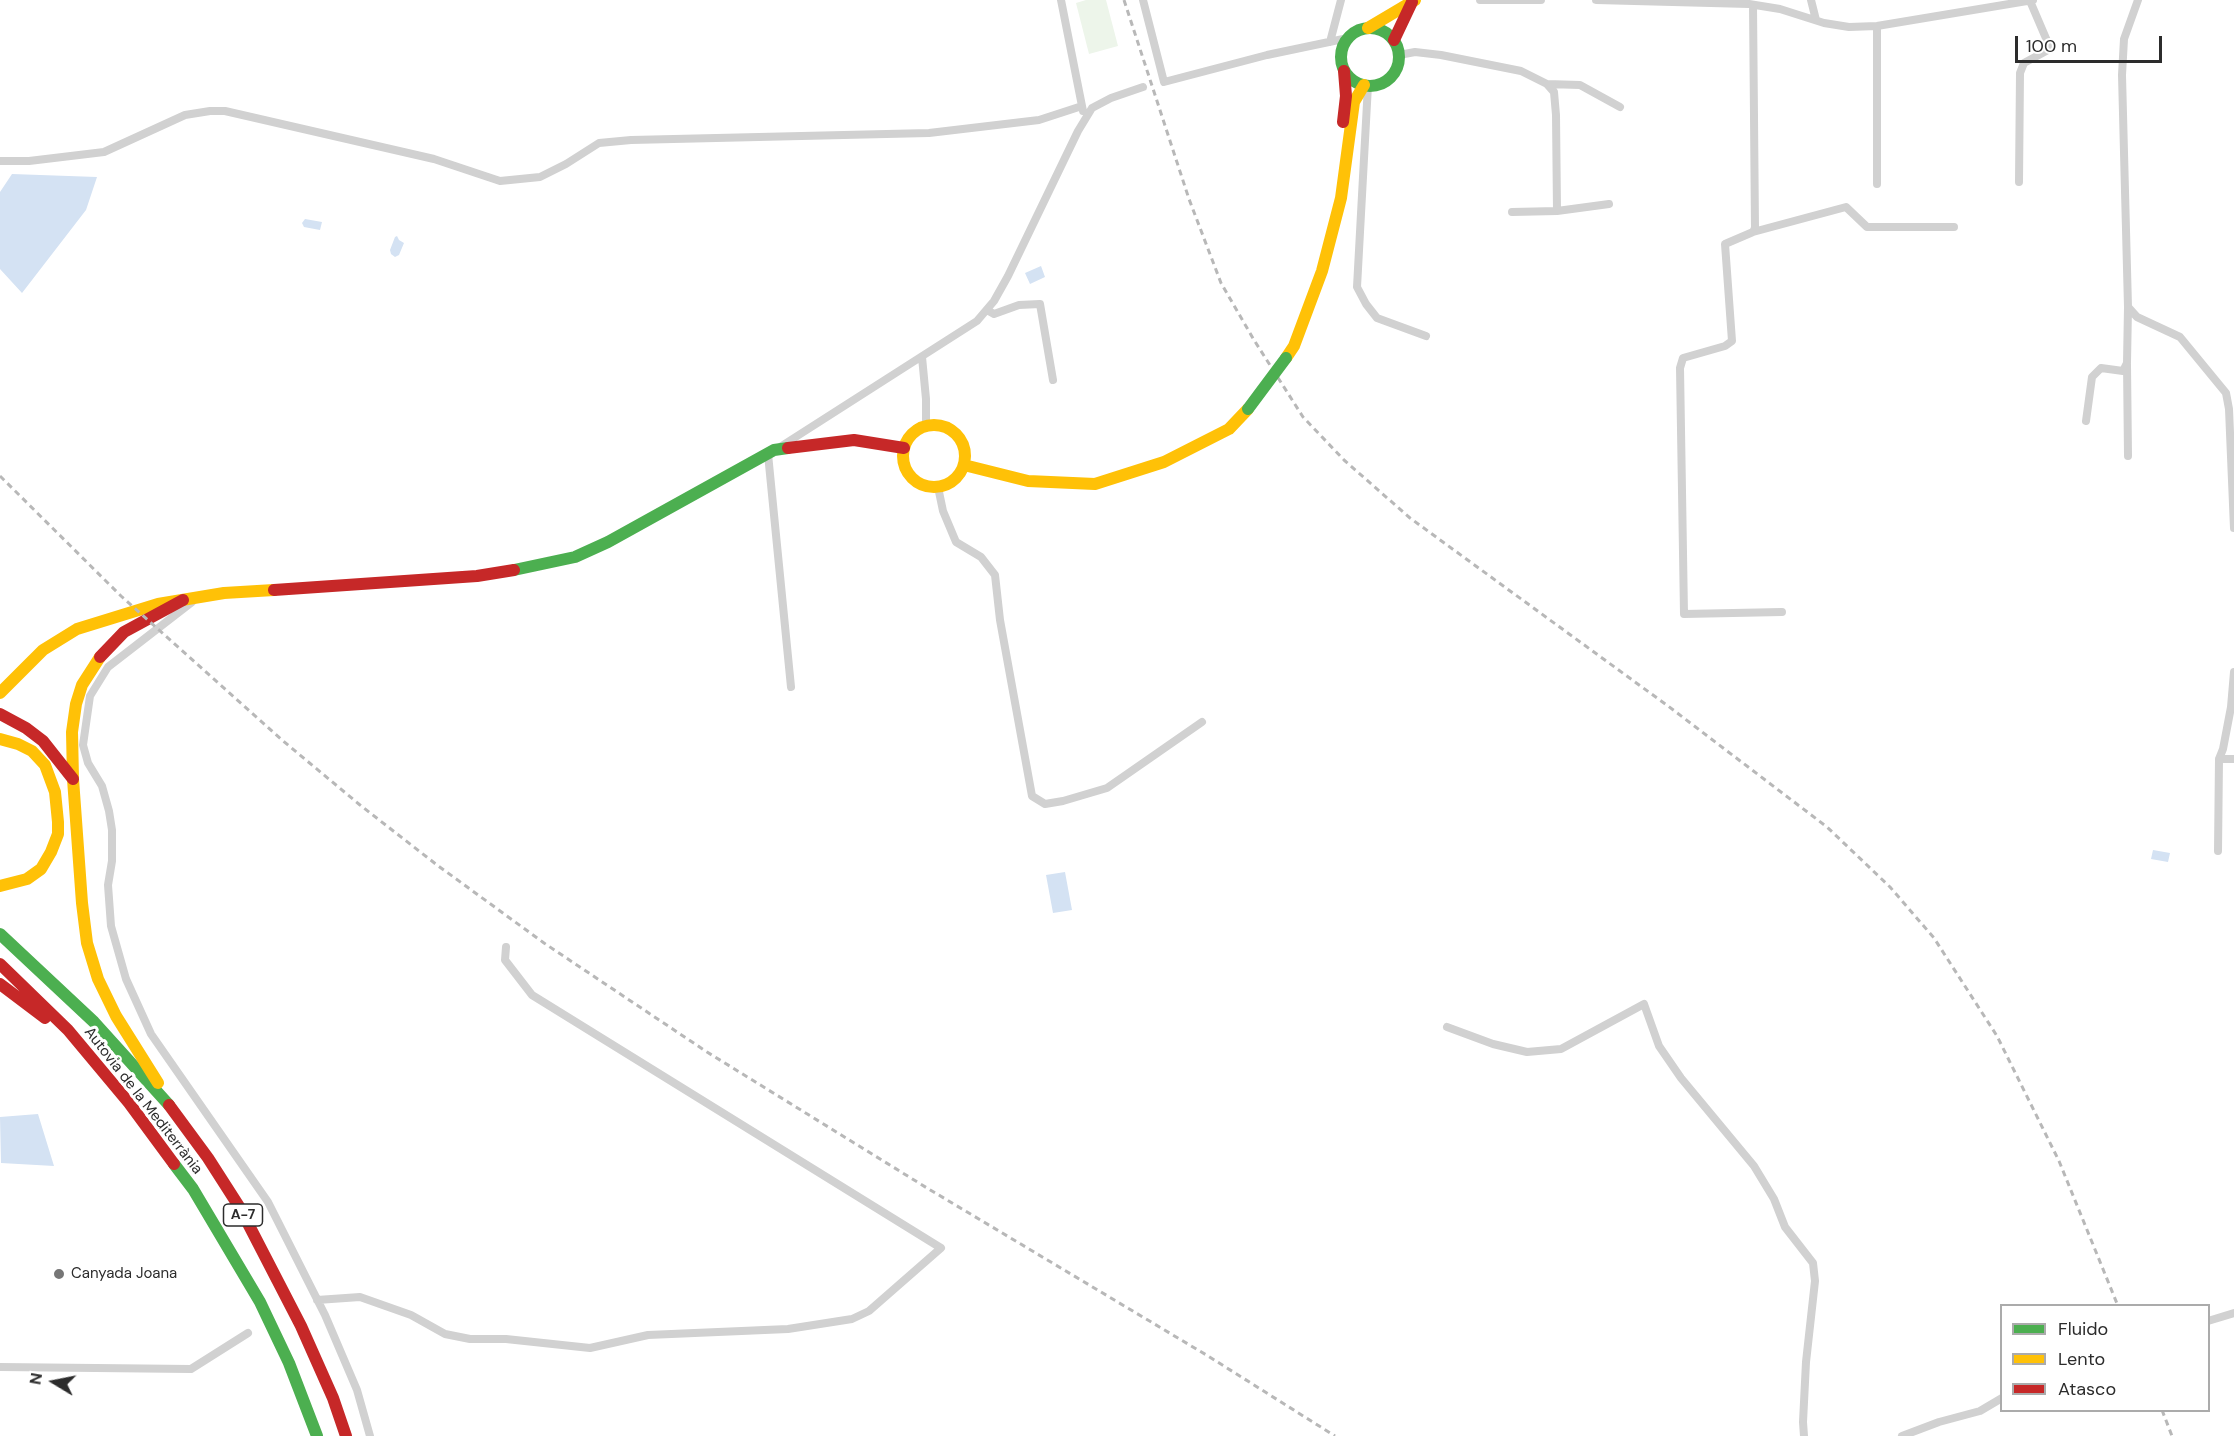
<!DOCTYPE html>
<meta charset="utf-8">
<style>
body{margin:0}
#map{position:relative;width:2234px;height:1436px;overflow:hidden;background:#fff;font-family:"DM Sans",sans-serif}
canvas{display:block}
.legend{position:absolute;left:2000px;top:1304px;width:210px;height:108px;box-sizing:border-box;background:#fff;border:2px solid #ababab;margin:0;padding:8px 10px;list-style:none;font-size:18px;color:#2c2c2c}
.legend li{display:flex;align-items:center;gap:12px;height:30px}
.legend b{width:30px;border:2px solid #ababab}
.north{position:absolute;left:24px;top:1352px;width:60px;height:60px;-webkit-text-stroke:4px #fff;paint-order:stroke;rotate:280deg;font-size:16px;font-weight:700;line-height:24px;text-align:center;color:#2c2c2c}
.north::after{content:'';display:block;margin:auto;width:21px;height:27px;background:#2c2c2c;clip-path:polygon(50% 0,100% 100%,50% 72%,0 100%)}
.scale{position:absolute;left:2015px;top:36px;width:147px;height:27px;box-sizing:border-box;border:3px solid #2c2c2c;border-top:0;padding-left:8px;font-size:18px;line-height:21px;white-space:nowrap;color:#2c2c2c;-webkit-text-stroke:4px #fff;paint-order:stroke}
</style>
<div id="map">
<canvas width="2234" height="1436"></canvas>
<ul class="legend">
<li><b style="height:8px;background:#4caf50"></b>Fluido</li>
<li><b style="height:8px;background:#ffc107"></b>Lento</li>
<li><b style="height:8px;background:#c62828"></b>Atasco</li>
</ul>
<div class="north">N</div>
<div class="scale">100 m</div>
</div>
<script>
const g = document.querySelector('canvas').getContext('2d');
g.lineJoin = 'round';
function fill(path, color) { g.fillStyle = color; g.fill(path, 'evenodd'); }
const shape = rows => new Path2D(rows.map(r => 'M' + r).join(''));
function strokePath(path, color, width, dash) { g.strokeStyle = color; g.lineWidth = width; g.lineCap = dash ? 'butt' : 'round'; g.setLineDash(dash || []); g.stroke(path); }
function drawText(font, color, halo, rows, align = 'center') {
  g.font = font + ' "DM Sans",sans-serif'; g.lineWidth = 6; g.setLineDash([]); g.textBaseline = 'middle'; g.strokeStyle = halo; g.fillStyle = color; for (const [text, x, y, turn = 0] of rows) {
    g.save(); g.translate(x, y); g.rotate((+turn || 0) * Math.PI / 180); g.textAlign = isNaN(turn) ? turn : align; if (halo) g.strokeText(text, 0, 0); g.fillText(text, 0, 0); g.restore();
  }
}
const green = shape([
 [1086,0,1106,0,1118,46,1089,54,1076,3]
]);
const water = shape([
 [12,174,97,177,86,210,22,293,0,269,0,192],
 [305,219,322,222,320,230,304,227,302,223],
 [397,236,399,240,404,243,399,255,395,257,391,254,390,250,395,237],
 [1041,266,1045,277,1030,284,1025,273],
 [2153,850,2170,853,2168,862,2151,859],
 [1065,872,1072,910,1053,913,1046,875],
 [38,1114,54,1166,1,1163,0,1117]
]);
const street = shape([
 [1061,0,1083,111],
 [1143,0,1164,82,1267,55,1348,38],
 [1480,0,1541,0],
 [1596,0,1749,4,1780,9,1824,23,1849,27,1877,26,2033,0],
 [1811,0,1816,20],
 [2138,0,2124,39,2122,75,2128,307,2137,317,2180,337,2226,393,2229,409,2234,528],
 [1753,5,1755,228,1753,232,1725,244,1732,341,1725,346,1683,358,1680,368,1684,614,1782,612],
 [1330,42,1341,0],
 [1399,55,1415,52,1441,55,1521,71,1547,84,1554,92,1556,115,1557,211,1609,204],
 [1547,84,1580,85,1620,107],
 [1368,85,1357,287,1366,304,1377,318,1426,336],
 [0,161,29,161,104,152,185,115,210,111,225,111,434,159,500,181,540,177,566,164,599,143,631,140,929,133,1039,120,1082,106],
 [2019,182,2020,73,2024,63,2048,50,2048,43,2030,1],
 [1877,184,1877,26],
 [1512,212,1557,211],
 [1753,232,1846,207,1867,227,1954,227],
 [987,310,994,314,1019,305,1040,304,1053,380],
 [922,357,926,399,926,426],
 [2127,364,2128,456],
 [2086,421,2092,377,2101,368,2123,371,2127,363,2128,307],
 [780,447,977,321,994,301,1008,276,1078,131,1092,108,1111,98,1143,87],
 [768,454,791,687],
 [938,487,943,511,956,542,981,557,995,575,1000,620,1032,796,1045,804,1063,801,1107,788,1202,722],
 [192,602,108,667,90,696,83,745,88,763,102,786,109,811,112,830,112,861,108,885,111,926,126,979,151,1034,268,1202,325,1315,357,1390,370,1436],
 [2219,759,2234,759],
 [2218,851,2219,759,2223,749,2231,707,2234,672],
 [1447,1027,1493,1044,1527,1052,1561,1049,1644,1004,1659,1046,1681,1078,1754,1166,1774,1199,1785,1227,1813,1263,1815,1281,1806,1362,1803,1422,1804,1436],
 [317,1300,360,1297,411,1315,445,1334,470,1339,506,1339,590,1348,648,1335,788,1329,852,1319,869,1311,941,1248,532,995,505,960,506,947],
 [2208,1321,2234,1313],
 [0,1367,191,1369,248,1333],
 [1902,1436,1939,1422,1980,1411,2002,1398]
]);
const fast = shape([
 '1341 57a29 29 0 1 1 58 0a29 29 0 1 1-58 0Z',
 [514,570,575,557,608,542,774,450,788,448],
 [0,934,94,1022,169,1105],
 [174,1164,193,1189,260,1302,289,1363,317,1436]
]);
const slow = shape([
 [1368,28,1415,0],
 [1286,358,1294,346,1322,271,1341,198,1354,102,1364,85],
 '903 456a31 31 0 1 1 62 0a31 31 0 1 1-62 0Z',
 [964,465,1028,481,1095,484,1164,462,1229,429,1248,409],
 [100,657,82,685,76,704,72,732,73,779,82,903,87,943,98,979,116,1016,158,1083],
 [0,693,43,650,77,629,158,604,224,593,274,590],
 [0,739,18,744,32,751,45,765,55,792,58,822,58,834,51,852,41,869,27,879,0,886]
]);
const jam = shape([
 [1394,40,1412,2],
 [1343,122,1346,96,1344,71],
 [788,448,854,440,904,448],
 [274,590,477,576,514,570],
 [100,657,124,632,183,600],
 [0,714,26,728,43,741,73,779],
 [0,964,68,1030,129,1103,174,1164],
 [0,984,45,1018],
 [169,1105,208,1158,240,1208,301,1326,333,1398,346,1436]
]);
const rail = shape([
 [1124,0,1189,199,1221,283,1254,340,1303,417,1344,460,1410,518,1668,706,1827,827,1890,887,1934,938,1997,1036,2059,1161,2118,1306],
 [0,476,121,596,282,740,360,805,437,865,544,943,707,1052,927,1188,1208,1356,1335,1436],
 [2162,1410,2172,1436]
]);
const fastBridge = shape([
 [1248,409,1286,358]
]);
const markers = [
 [59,1274,6,"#767676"]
];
const shields = [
 [243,1215,39]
];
const shieldNames = [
 ["A-7",243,1215]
];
const streetNames = [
 ["Autovia de la Mediterrània",143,1101,52]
];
const poiNames = [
 ["Canyada Joana",71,1274]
];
fill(green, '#edf5ea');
fill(water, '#d4e2f3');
strokePath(street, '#d1d1d1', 8);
strokePath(fast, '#4caf50', 12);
strokePath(slow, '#ffc107', 12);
strokePath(jam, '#c62828', 12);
strokePath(rail, '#b8b8b8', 3, [6, 4.5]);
strokePath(fastBridge, '#4caf50', 12);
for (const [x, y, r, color] of markers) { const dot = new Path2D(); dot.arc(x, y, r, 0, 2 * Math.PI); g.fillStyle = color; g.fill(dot); strokePath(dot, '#fff', 2); }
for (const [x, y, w] of shields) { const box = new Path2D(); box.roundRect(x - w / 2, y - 11, w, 22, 4.5); g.fillStyle = '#fff'; g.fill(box); strokePath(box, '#2c2c2c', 1.5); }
drawText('bold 14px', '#2c2c2c', null, shieldNames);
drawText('15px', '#2c2c2c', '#fff', streetNames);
drawText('15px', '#2c2c2c', '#fff', poiNames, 'left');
</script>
